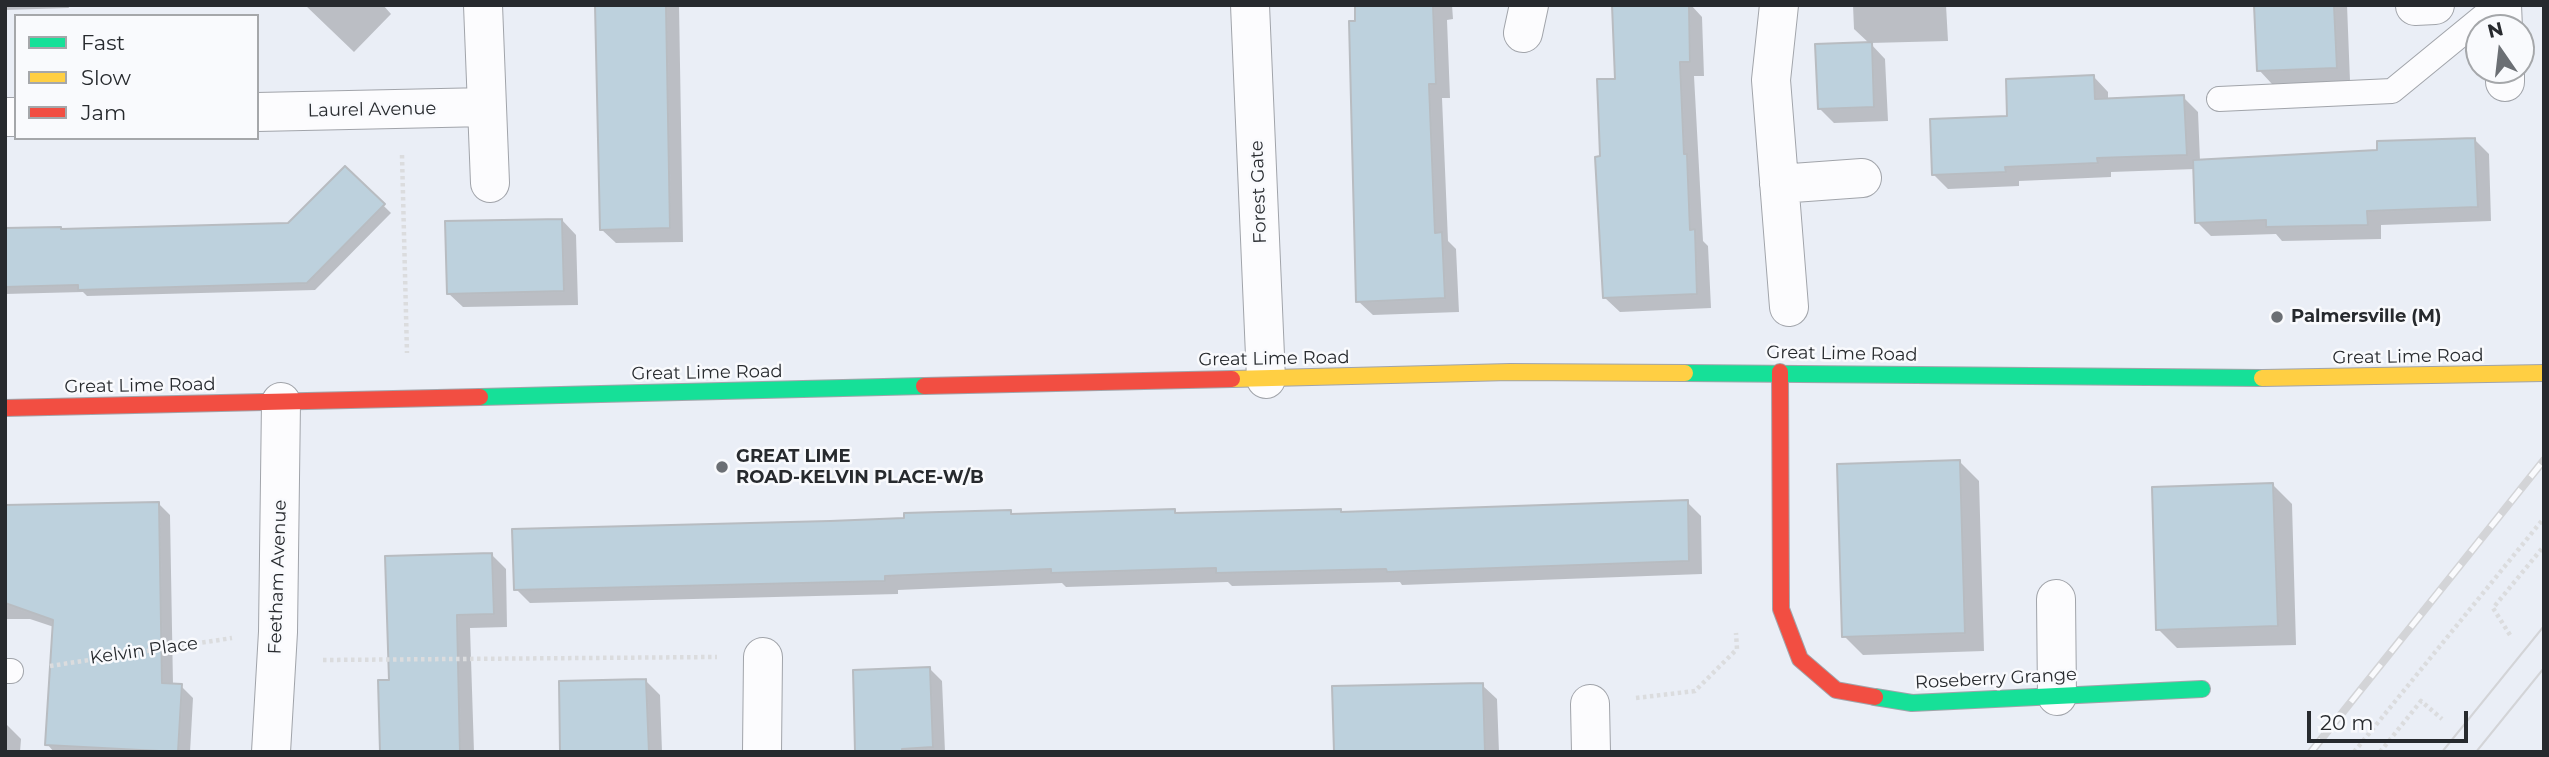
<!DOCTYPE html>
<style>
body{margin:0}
#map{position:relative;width:2549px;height:757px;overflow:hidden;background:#eaeef6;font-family:Montserrat,sans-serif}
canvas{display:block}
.frame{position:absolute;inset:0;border:7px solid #272a2e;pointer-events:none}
.legend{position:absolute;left:14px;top:14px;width:245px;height:126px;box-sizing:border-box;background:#f9fafd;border:2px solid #a5a7aa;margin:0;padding:9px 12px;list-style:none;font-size:21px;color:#272a2e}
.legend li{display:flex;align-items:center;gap:14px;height:35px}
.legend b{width:35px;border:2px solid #a5a7aa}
.north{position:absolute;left:2465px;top:14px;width:70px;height:70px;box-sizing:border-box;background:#f9fafd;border:2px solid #a5a7aa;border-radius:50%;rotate:346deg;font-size:19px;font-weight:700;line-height:28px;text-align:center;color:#272a2e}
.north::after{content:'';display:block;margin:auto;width:24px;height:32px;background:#6b6f74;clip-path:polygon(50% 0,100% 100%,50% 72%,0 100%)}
.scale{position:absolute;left:2307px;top:711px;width:161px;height:32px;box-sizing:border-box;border:4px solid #272a2e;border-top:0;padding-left:9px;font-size:21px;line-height:24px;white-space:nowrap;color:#272a2e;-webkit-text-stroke:5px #f9fafd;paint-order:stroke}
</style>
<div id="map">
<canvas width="2549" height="757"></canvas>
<div class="frame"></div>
<ul class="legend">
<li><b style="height:9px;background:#16e098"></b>Fast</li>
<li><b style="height:9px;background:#ffcf43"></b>Slow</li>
<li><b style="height:9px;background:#f24e42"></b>Jam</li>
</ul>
<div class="north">N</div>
<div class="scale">20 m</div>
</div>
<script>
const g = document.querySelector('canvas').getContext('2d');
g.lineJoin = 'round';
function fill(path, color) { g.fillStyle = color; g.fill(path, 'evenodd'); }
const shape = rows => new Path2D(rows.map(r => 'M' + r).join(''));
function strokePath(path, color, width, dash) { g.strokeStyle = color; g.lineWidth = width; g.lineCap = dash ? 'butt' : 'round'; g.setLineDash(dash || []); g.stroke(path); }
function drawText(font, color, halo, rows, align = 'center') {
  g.font = font + ' Montserrat,sans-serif'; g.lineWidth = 5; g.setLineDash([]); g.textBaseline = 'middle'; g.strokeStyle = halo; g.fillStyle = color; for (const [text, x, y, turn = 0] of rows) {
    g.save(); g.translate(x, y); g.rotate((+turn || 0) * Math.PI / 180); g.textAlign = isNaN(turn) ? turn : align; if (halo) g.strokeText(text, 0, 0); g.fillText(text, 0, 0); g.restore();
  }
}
const shadow = shape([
 [5,5,68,5,69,8,5,10],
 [305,5,383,5,391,14,354,52],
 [596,5,679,5,683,242,616,243,601,229],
 [1356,5,1452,5,1453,19,1447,20,1450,98,1442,98,1448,241,1456,249,1459,312,1373,315,1358,301],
 [1622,5,1691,5,1702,17,1704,76,1694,76,1703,241,1708,246,1711,308,1620,312,1605,298,1602,158,1616,80],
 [1853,5,1946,5,1948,41,1870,43,1885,59,1888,121,1834,123,1820,109,1870,44,1854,29],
 [2256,5,2347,5,2350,81,2272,84,2259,70],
 [2094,77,2108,92,2108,100,2183,97,2198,112,2200,161,2379,152,2475,140,2489,154,2491,221,2381,225,2381,239,2282,241,2276,234,2211,236,2197,222,2195,169,2111,172,2111,177,2019,181,2019,186,1948,189,1933,174,2009,118],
 [345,168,391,213,315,290,87,296,83,292,5,294,5,230,289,225],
 [562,220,576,235,578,305,463,307,448,293],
 [1960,462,1979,481,1984,651,1863,655,1844,636],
 [2273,485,2292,504,2296,645,2177,648,2158,629],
 [1687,502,1701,516,1702,574,1402,585,1400,582,1232,586,1228,582,1066,587,1062,583,898,590,898,594,530,603,516,589,830,523,1010,512,1014,516,1174,511,1178,515,1340,510,1343,513],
 [158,503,170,515,173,685,181,686,193,698,190,752,54,752,47,744,54,627,30,619,5,619,5,506],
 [492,555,506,569,507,627,470,628,474,752,382,752,391,682],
 [930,669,942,681,945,752,857,752],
 [646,681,660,695,662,752,562,752],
 [1482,685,1497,699,1499,752,1336,752],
 [5,723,21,739,20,752,5,752]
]);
const building = shape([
 [595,5,666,5,670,228,600,230,595,5],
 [1355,5,1433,5,1436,84,1429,84,1435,233,1442,232,1445,298,1356,302,1349,21,1355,21,1355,5],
 [1612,5,1689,5,1690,62,1680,62,1684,154,1687,154,1690,230,1695,229,1697,294,1603,298,1595,157,1600,156,1597,79,1615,79,1612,5],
 [2254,5,2334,5,2337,68,2257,71,2254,5],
 [1872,42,1874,107,1818,109,1815,44,1872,42],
 [2094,75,2095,99,2184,95,2187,155,2097,158,2098,163,2005,167,2006,172,1932,175,1930,119,2007,116,2006,79,2094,75],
 [2475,138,2478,207,2367,211,2368,225,2266,227,2266,220,2195,223,2193,160,2377,150,2377,141,2475,138],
 [345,166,385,204,307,283,78,290,78,285,5,287,5,228,61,227,61,229,288,223,345,166],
 [562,219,564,291,447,294,445,221,562,219],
 [1960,460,1965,633,1842,637,1837,464,1960,460],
 [2273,483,2278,626,2156,630,2152,487,2273,483],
 [1688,500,1689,561,1387,572,1386,569,1216,573,1216,568,1051,573,1051,569,885,576,885,581,514,590,512,529,830,521,904,518,904,513,1011,510,1011,514,1175,509,1175,513,1341,509,1341,512,1688,500],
 [159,502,162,683,182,684,178,752,45,745,53,620,5,603,5,505,159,502],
 [492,553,494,614,457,615,460,752,380,752,378,680,389,680,385,556,492,553],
 [930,667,933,747,902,749,902,752,855,752,853,670,930,667],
 [646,679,649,752,560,752,559,681,646,679],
 [1483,683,1485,752,1334,752,1332,686,1483,683]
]);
const path = shape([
 [402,155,407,353],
 [2510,635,2493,608,2544,546],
 [323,660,717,657],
 [50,666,232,638],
 [1636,698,1695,691,1737,649,1736,633],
 [2354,752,2544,518],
 [2380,752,2421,701,2442,719]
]);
const lane = shape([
 [2219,99,2392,91,2497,5],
 [5,671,11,671]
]);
const street = shape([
 [483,5,490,183],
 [1250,5,1266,379],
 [1779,5,1771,80,1789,307],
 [2502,5,2503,28],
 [2415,6,2435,5],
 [1523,33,1529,5],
 [2505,70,2505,82],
 [257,112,487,107],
 [5,117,16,117],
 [1779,184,1862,178],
 [2056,599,2057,696],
 [1590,704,1591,752],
 [271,752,278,632,281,402],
 [762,752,763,657]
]);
const fast = shape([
 [1685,373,2262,378],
 [480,397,924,386],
 [1875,697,1912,703,2202,689]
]);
const slow = shape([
 [2262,378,2544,373],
 [1232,379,1510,372,1685,373]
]);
const jam = shape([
 [1780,372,1781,609,1800,659,1836,690,1875,697],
 [924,386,1232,379],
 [5,408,480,397]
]);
const tram = shape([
 [2442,752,2544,626],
 [2476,752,2544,668]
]);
const rail = shape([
 [2311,752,2544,460]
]);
const markers = [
 [2277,317,7,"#6b6f74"],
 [722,467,7,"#6b6f74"]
];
const streetNames = [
 ["Laurel Avenue",372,110,-1],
 ["Forest Gate",1259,192,-92],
 ["Great Lime Road",1842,354,1],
 ["Great Lime Road",2408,357,-1],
 ["Great Lime Road",1274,359,-1],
 ["Great Lime Road",707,373,-1],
 ["Great Lime Road",140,386,-1],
 ["Feetham Avenue",278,577,-88],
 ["Kelvin Place",144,651,-8],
 ["Roseberry Grange",1996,679,-3]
];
const poiNames = [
 ["Palmersville (M)",2291,317],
 ["GREAT LIME",736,457],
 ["ROAD-KELVIN PLACE-W/B",736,478]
];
fill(shadow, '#0003');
fill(building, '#bdd1dd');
strokePath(building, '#b8bcc1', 2);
strokePath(lane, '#a1a4aa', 26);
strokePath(street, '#a1a4aa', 40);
strokePath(fast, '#a1a4aa', 18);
strokePath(slow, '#a1a4aa', 18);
strokePath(jam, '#a1a4aa', 18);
strokePath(path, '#dbdcde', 4.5, [3.5, 3.5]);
strokePath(lane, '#fcfcfe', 24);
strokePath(street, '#fcfcfe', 38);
strokePath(fast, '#16e098', 16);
strokePath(slow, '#ffcf43', 16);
strokePath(jam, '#f24e42', 16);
strokePath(tram, '#d3d4d7', 2);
strokePath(rail, '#d3d4d7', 8);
strokePath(rail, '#f9fafd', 5, [16]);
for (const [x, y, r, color] of markers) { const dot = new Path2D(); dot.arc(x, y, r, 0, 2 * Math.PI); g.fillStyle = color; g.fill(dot); strokePath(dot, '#f9fafd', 2.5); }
drawText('18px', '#272a2e', '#f9fafd', streetNames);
drawText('bold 18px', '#272a2e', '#f9fafd', poiNames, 'left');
</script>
